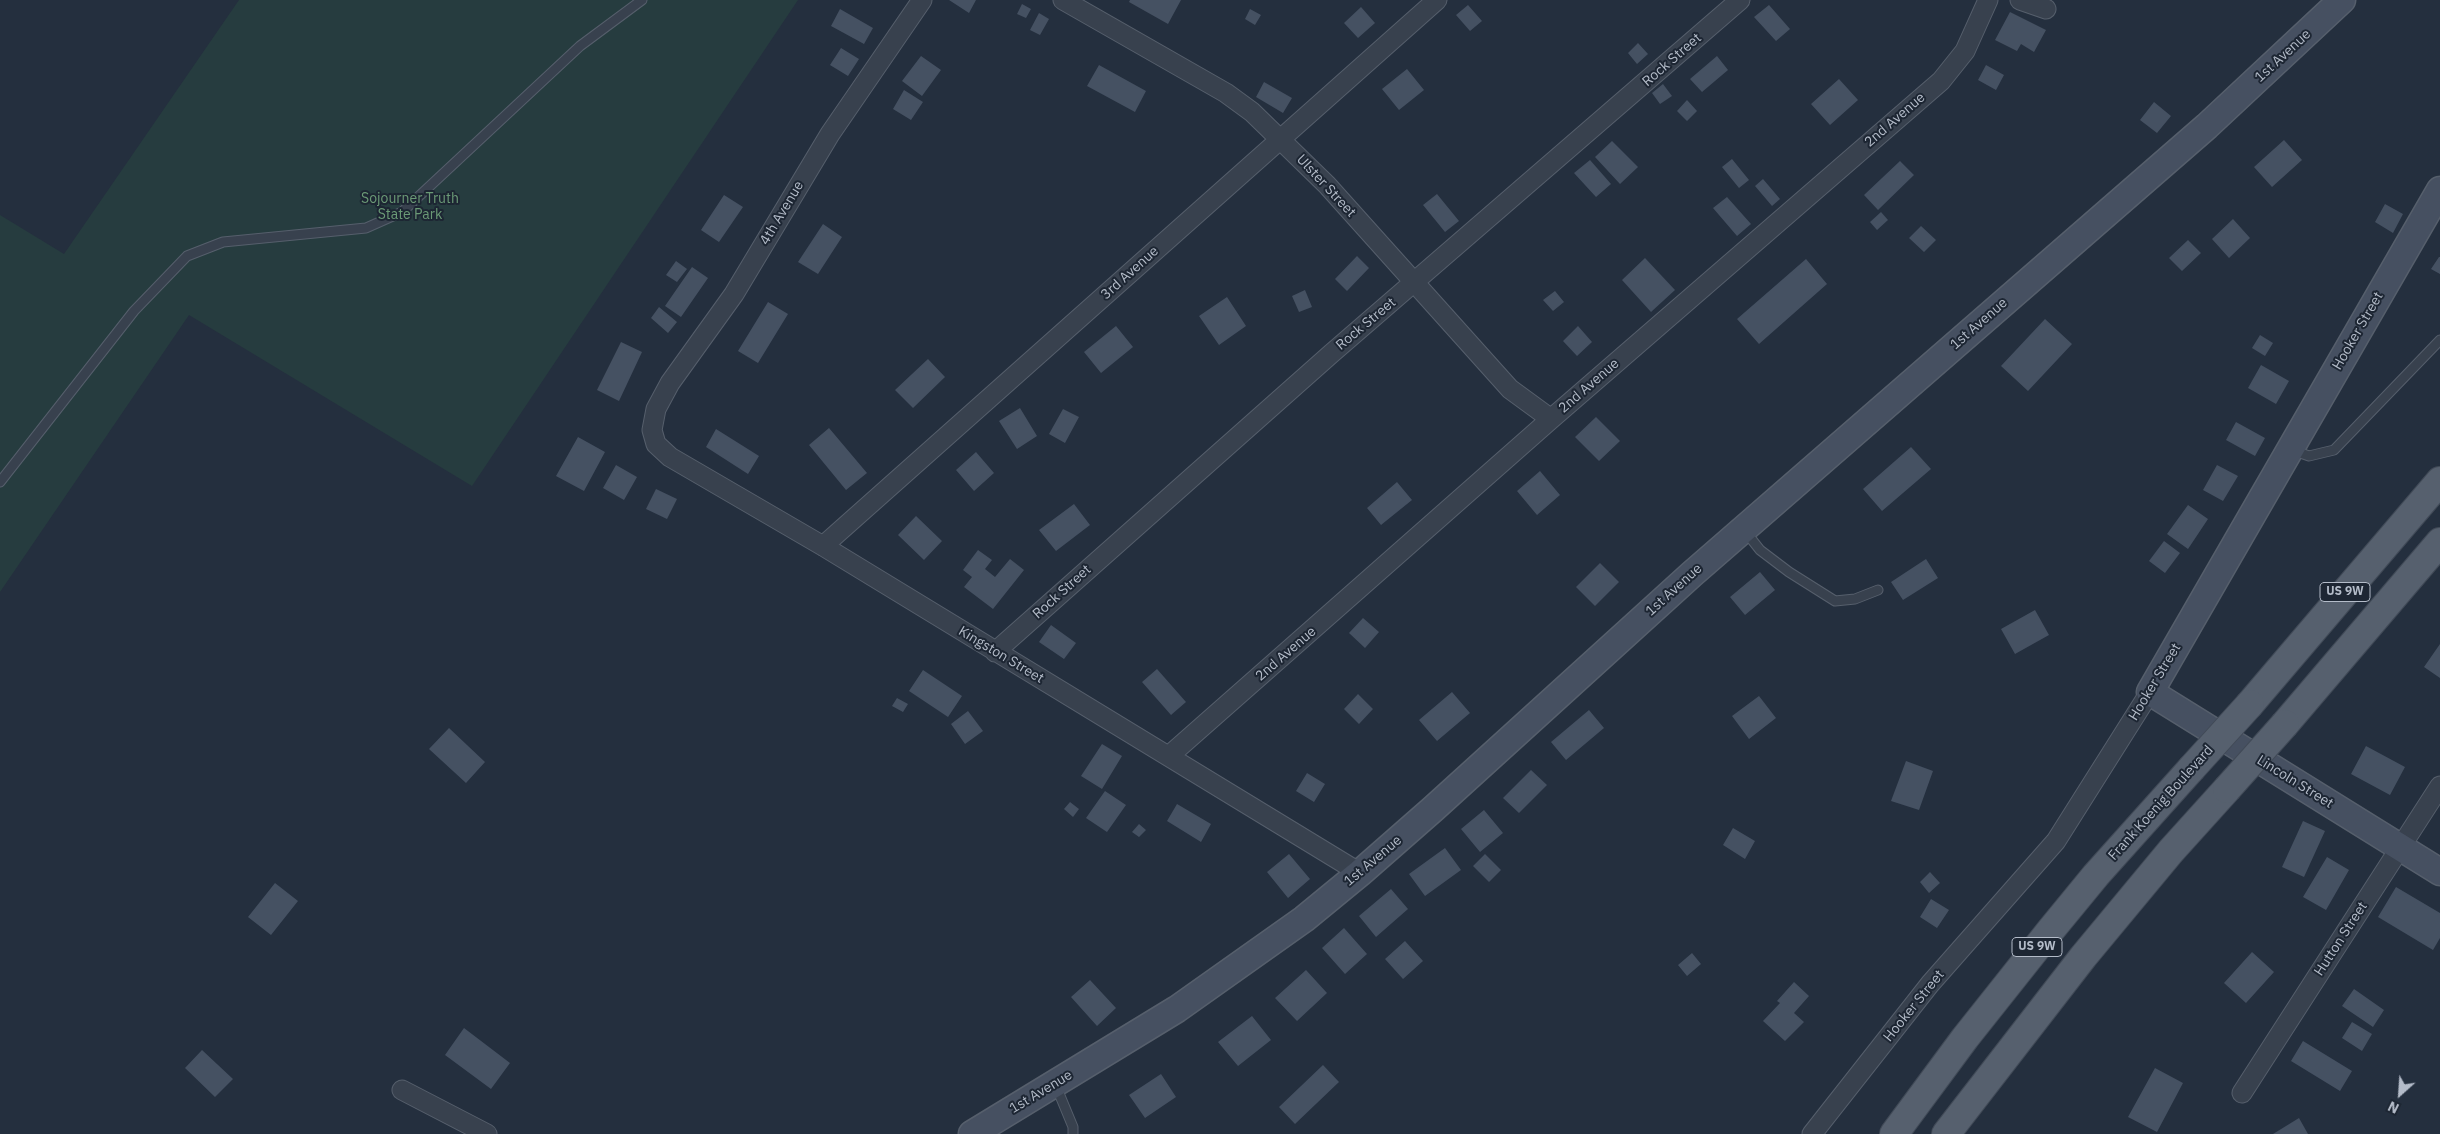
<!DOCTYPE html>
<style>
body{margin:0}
#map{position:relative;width:2440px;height:1134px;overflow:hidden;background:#242f3e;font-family:"IBM Plex Sans",sans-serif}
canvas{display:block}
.north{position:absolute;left:2375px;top:1069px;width:50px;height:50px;-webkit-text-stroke:4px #1d2633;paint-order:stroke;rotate:206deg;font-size:14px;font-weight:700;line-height:20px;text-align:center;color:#b4bcc9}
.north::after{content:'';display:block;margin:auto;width:18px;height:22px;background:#b4bcc9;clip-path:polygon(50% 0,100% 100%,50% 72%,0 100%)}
</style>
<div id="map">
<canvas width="2440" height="1134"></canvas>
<div class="north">N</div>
</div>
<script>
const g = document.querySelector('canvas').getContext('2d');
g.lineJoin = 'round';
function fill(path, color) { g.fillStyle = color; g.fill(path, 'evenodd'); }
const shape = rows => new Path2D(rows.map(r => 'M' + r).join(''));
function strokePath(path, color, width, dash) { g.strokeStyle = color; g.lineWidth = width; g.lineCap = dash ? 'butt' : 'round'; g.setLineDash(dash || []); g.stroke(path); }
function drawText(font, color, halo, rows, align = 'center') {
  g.font = font + ' "IBM Plex Sans",sans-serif'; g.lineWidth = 4; g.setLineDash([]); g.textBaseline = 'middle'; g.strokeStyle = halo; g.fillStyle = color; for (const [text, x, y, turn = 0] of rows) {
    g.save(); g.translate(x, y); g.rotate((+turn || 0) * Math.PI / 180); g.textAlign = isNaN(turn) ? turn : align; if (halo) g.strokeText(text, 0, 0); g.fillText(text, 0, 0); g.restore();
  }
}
const green = shape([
 [239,0,798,0,472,486,189,315,0,592,0,215,64,254]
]);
const building = shape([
 [949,0,976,0,969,13],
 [1130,0,1181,0,1168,24,1129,2],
 [1022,4,1031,9,1026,18,1017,14],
 [1468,5,1482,21,1470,31,1456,15],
 [1769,5,1790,29,1776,41,1754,17],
 [1361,7,1375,23,1358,38,1344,23],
 [840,9,873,28,864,44,831,26],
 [1250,9,1261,15,1255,25,1245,19],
 [2010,12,2046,30,2034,52,2021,44,2017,51,1995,40],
 [1039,13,1049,19,1040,35,1030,30],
 [1638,43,1648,54,1637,64,1628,53],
 [841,48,859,59,848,76,830,65],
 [921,56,941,70,922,96,902,81],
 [1717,56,1728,70,1702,92,1690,79],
 [1099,65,1146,91,1135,112,1087,86],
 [1986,65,2004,75,1996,90,1978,80],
 [1407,69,1424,90,1399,110,1382,89],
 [1839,79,1858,100,1830,125,1811,104],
 [1264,82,1292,98,1283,113,1256,97],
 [1663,84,1672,96,1660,104,1652,93],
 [904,90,923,102,911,120,893,109],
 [1687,100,1697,111,1687,121,1677,111],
 [2154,102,2171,116,2157,133,2140,120],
 [2284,140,2302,160,2272,187,2254,167],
 [1612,141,1638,167,1620,184,1595,157],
 [1732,159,1749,180,1739,188,1722,167],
 [1590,160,1611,184,1596,197,1574,173],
 [1900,161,1914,175,1878,210,1864,195],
 [1763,179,1780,199,1772,206,1755,186],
 [1437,194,1459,221,1445,232,1423,205],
 [724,195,743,207,719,242,701,230],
 [1727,197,1751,224,1737,236,1713,208],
 [2385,204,2403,214,2393,233,2375,222],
 [1881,212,1888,220,1877,230,1870,222],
 [2233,219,2250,238,2229,258,2212,239],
 [823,224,842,237,818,274,798,262],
 [1921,226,1936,240,1924,252,1909,238],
 [2188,240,2201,253,2182,271,2169,258],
 [1357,256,1369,268,1347,291,1335,279],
 [2439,257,2440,257,2440,274,2431,269],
 [1645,258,1675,290,1651,312,1622,280],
 [1806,259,1827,284,1759,344,1737,319],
 [676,261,687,269,677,282,666,275],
 [692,267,708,278,681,317,665,306],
 [1305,290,1312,307,1299,312,1292,296],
 [1555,291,1564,302,1553,311,1543,300],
 [1227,297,1246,326,1219,345,1199,316],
 [768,302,788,314,758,363,738,351],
 [659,307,677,322,668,333,651,318],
 [2045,319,2072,344,2028,391,2001,366],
 [1116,326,1133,347,1101,373,1084,352],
 [1578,326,1592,342,1577,356,1563,341],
 [2260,335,2273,343,2265,356,2252,348],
 [621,342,642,352,619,401,597,390],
 [928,359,945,377,913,408,895,390],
 [2261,365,2289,381,2276,404,2248,388],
 [1020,408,1037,436,1017,449,999,421],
 [1063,409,1079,417,1065,443,1049,434],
 [1596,417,1620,441,1599,461,1575,437],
 [2236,422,2265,438,2255,456,2226,440],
 [829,428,867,473,846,490,809,445],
 [716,429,759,456,748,474,706,447],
 [578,437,605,452,584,491,556,476],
 [1911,447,1931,469,1882,511,1863,489],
 [976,452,994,473,974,491,956,470],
 [616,465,637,477,624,500,603,488],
 [2217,465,2238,476,2223,501,2203,490],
 [1540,471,1560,495,1537,515,1517,491],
 [1397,482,1412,500,1381,525,1367,508],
 [656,489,677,499,667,519,646,509],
 [1074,504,1090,525,1056,551,1039,530],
 [2188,505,2208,519,2188,549,2167,534],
 [916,516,942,541,924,560,898,535],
 [2164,541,2180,553,2165,573,2149,561],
 [978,550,992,560,985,569,995,577,1010,559,1024,570,993,609,964,587,972,577,963,570],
 [1926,559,1938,578,1903,600,1891,582],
 [1600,563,1619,582,1595,606,1576,587],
 [1760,572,1775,590,1745,615,1730,597],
 [2035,610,2049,635,2015,654,2001,629],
 [1363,618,1379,632,1365,648,1349,633],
 [1051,625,1076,643,1064,659,1039,642],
 [2440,644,2440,678,2424,667],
 [1157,669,1186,702,1171,715,1142,682],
 [923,670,962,696,948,717,909,691],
 [1452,692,1470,713,1437,741,1419,720],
 [1358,694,1373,709,1359,724,1344,709],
 [1759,696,1776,718,1749,739,1732,716],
 [897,698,908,704,903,712,892,706],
 [1589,710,1604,728,1566,760,1551,742],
 [968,711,983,731,965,744,951,724],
 [449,728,485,762,466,783,429,749],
 [1102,744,1122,756,1102,789,1081,776],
 [2366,746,2405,767,2390,795,2351,774],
 [1906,761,1933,771,1919,810,1891,801],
 [1531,770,1547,785,1519,813,1503,798],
 [1307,773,1325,784,1314,802,1296,791],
 [1105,791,1126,805,1107,832,1086,818],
 [1070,802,1079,809,1073,817,1064,809],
 [1177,804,1211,824,1201,842,1167,821],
 [1484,810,1503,833,1480,852,1461,829],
 [2303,821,2325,831,2304,877,2282,867],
 [1139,824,1146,830,1139,837,1132,832],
 [1733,828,1755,841,1745,859,1723,845],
 [1445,848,1461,870,1425,896,1409,874],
 [1289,854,1310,879,1288,898,1267,872],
 [1485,854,1501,870,1489,882,1473,866],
 [2327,857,2349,870,2326,910,2303,897],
 [1930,872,1940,883,1929,893,1920,882],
 [275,883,298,901,271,935,248,917],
 [2396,887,2440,913,2440,938,2433,950,2378,917],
 [1391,889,1408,909,1376,937,1359,916],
 [1931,899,1949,910,1937,928,1920,917],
 [1344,928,1367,954,1345,974,1322,948],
 [1405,941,1423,961,1403,979,1385,959],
 [2252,952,2274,972,2246,1003,2224,983],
 [1692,953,1701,964,1687,976,1678,965],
 [1306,970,1327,993,1297,1021,1275,998],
 [1090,980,1116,1008,1097,1026,1071,997],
 [1794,982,1809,996,1794,1013,1804,1022,1785,1041,1763,1021,1780,1003,1777,1001],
 [2354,989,2384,1010,2373,1027,2342,1006],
 [1252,1016,1271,1040,1238,1066,1218,1042],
 [2352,1022,2372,1034,2362,1051,2342,1038],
 [464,1028,510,1063,491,1089,445,1055],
 [2303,1041,2352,1071,2340,1091,2291,1061],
 [202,1050,233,1079,215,1097,185,1068],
 [1323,1065,1339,1082,1295,1124,1279,1107],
 [2155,1068,2183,1083,2157,1132,2128,1117],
 [1161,1074,1176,1097,1145,1118,1129,1095],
 [2299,1118,2308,1134,2273,1134]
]);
const lane = shape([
 [2292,450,2309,456,2334,450,2440,340],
 [0,482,134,311,187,256,223,242,366,228,402,212,580,46,642,0],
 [1745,531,1760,550,1789,572,1835,601,1855,599,1878,590],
 [1056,1086,1073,1127,1073,1134]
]);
const street = shape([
 [922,0,830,134,734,294,670,383,656,409,652,430,656,444,670,457,823,546,1360,873],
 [1063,0,1226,93,1252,112,1327,185,1510,389,1551,419],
 [2020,0,2046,9],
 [823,546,1437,0],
 [995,652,1332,353,1740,0],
 [1170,755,1551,419,1941,81,1965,51,1988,0],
 [402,1090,487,1134],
 [2242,1093,2440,786],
 [1812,1134,1930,984,2056,841,2150,692]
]);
const secondary = shape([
 [2440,190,2150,692,2440,872],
 [972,1134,1177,1009,1304,919,1360,873,1433,809,1692,574,2207,126,2342,0]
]);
const primary = shape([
 [2250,704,2440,481],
 [2285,724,2440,542],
 [1894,1134,1965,1038,2050,931,2096,875,2191,769],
 [1946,1134,2083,957,2171,851,2227,789]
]);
const primaryBridge = shape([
 [2191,769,2250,704],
 [2227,789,2285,724]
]);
const shields = [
 [2345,592,50],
 [2037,947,50]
];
const shieldNames = [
 ["US 9W",2345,592],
 ["US 9W",2037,947]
];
const streetNames = [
 ["1st Avenue",2283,56,-43],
 ["Rock Street",1672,60,-41],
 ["2nd Avenue",1895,120,-41],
 ["Ulster Street",1326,186,47],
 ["4th Avenue",782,213,-59],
 ["3rd Avenue",1130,273,-42],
 ["Rock Street",1366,324,-40],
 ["1st Avenue",1979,324,-41],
 ["Hooker Street",2358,331,-60],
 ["2nd Avenue",1589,386,-41],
 ["1st Avenue",1674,590,-42],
 ["Rock Street",1062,592,-42],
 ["2nd Avenue",1286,654,-41],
 ["Kingston Street",1001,655,31],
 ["Hooker Street",2155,682,-59],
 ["Lincoln Street",2295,782,32],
 ["Frank Koenig Boulevard",2161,803,-48],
 ["1st Avenue",1373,861,-40],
 ["Hutton Street",2341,939,-57],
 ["Hooker Street",1914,1006,-51],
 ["1st Avenue",1041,1092,-31]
];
const parkNames = [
 ["Sojourner Truth",410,199],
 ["State Park",410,215]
];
fill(green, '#263c3f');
fill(building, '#455162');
strokePath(lane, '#565f6c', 11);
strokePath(street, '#565f6c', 21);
strokePath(secondary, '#565f6c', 29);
strokePath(primary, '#414a57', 30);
strokePath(lane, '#38414e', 9);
strokePath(street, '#38414e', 19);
strokePath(secondary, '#465061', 26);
strokePath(primary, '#56606e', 28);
strokePath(primaryBridge, '#414a57', 30, []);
strokePath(primaryBridge, '#56606e', 28);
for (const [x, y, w] of shields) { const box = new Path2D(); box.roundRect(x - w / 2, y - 9.5, w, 19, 4); g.fillStyle = '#1d2633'; g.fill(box); strokePath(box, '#b4bcc9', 1); }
drawText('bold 12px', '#b4bcc9', null, shieldNames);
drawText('14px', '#b4bcc9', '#1d2633', streetNames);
drawText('14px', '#6b9a76', '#1d2633', parkNames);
</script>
